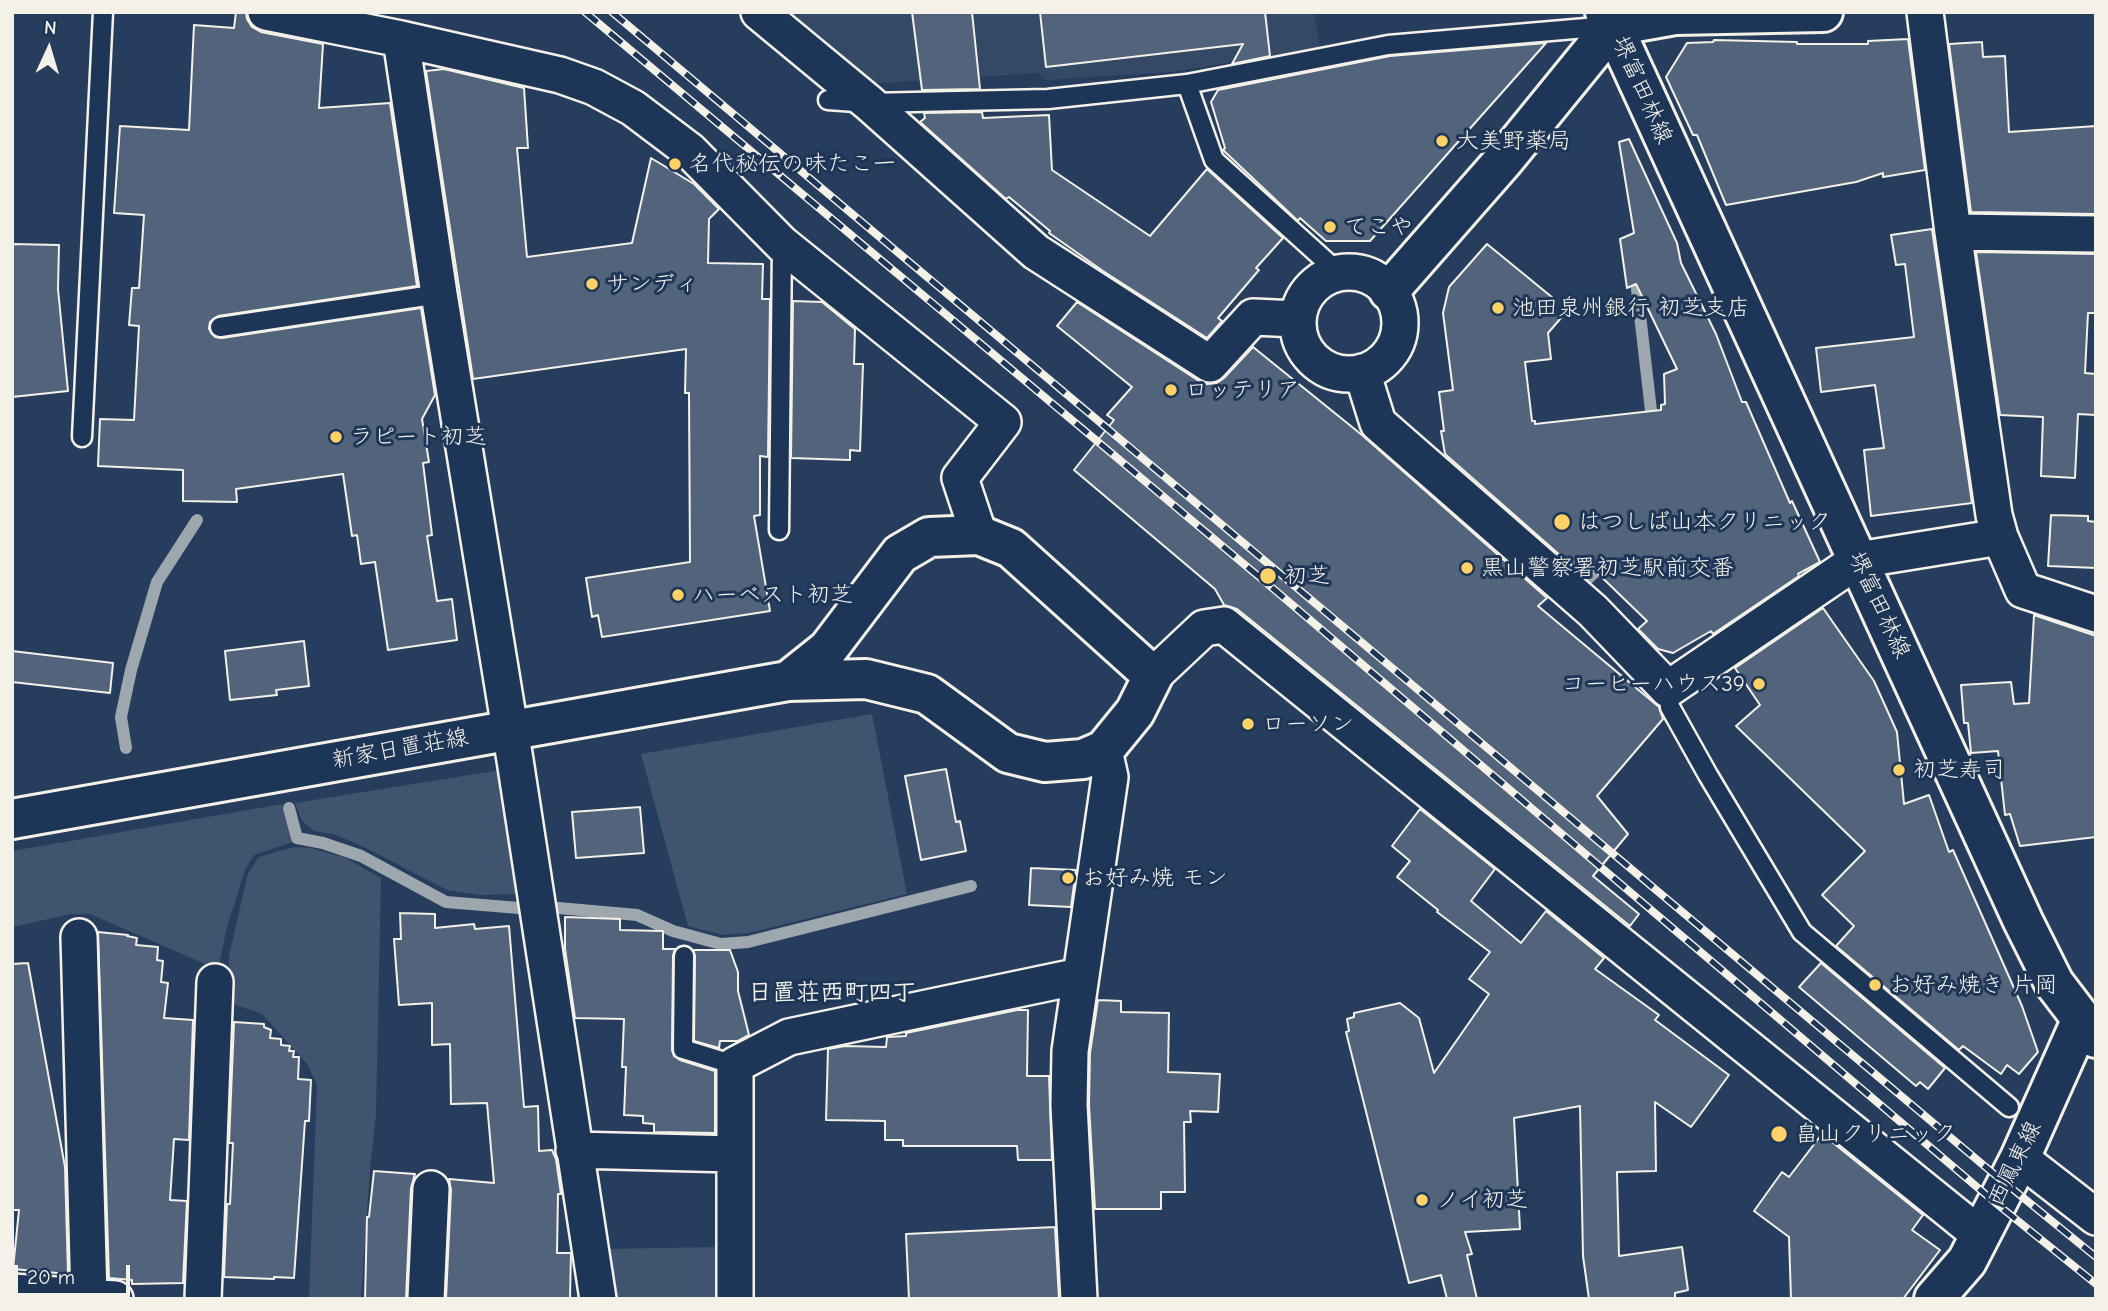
<!DOCTYPE html>
<meta charset="utf-8">
<style>
body{margin:0}
#map{position:relative;width:2108px;height:1311px;overflow:hidden;background:#263d5d;font-family:"Comic Neue",sans-serif}
canvas{display:block}
.frame{position:absolute;inset:0;border:14px solid #f4f1e8;pointer-events:none}
.north{position:absolute;left:14px;top:14px;width:70px;height:70px;-webkit-text-stroke:5px #1d3557;paint-order:stroke;rotate:4deg;font-size:19px;font-weight:700;line-height:28px;text-align:center;color:#f4f1e8}
.north::after{content:'';display:block;margin:auto;width:24px;height:32px;background:#f4f1e8;clip-path:polygon(50% 0,100% 100%,50% 72%,0 100%)}
.scale{position:absolute;left:14px;top:1265px;width:116px;height:32px;box-sizing:border-box;border:4px solid #f4f1e8;border-top:0;padding-left:9px;font-size:21px;line-height:24px;white-space:nowrap;color:#f4f1e8;-webkit-text-stroke:5px #1d3557;paint-order:stroke}
</style>
<div id="map">
<canvas width="2108" height="1311"></canvas>
<div class="frame"></div>
<div class="north">N</div>
<div class="scale">20 m</div>
</div>
<script>
const g = document.querySelector('canvas').getContext('2d');
g.lineJoin = 'round';
function fill(path, color) { g.fillStyle = color; g.fill(path, 'evenodd'); }
const shape = rows => new Path2D(rows.map(r => 'M' + r).join(''));
function strokePath(path, color, width, dash) { g.strokeStyle = color; g.lineWidth = width; g.lineCap = dash ? 'butt' : 'round'; g.setLineDash(dash || []); g.stroke(path); }
function drawText(font, color, halo, rows, align = 'center') {
  g.font = font + ' "Comic Neue","Klee One",sans-serif'; g.lineWidth = 6; g.setLineDash([]); g.textBaseline = 'middle'; g.strokeStyle = halo; g.fillStyle = color; for (const [text, x, y, turn = 0] of rows) {
    g.save(); g.translate(x, y); g.rotate((+turn || 0) * Math.PI / 180); g.textAlign = isNaN(turn) ? turn : align; if (halo) g.strokeText(text, 0, 0); g.fillText(text, 0, 0); g.restore();
  }
}
const built = shape([
 [790,12,1314,12,1320,48,1172,72,1045,80,1038,73,867,84,833,47]
]);
const green = shape([
 [872,714,907,894,749,933,723,935,688,926,641,754],
 [507,769,527,894,479,895,447,890,364,847,336,835,314,831,302,821,295,803],
 [282,804,293,842,254,855,245,870,227,927,219,965,205,964,90,914,71,914,12,927,12,851],
 [294,847,311,848,346,858,381,878,376,1114,370,1169,361,1299,309,1299,317,1084,307,1064,262,1014,227,1002,229,956,248,873,259,857],
 [718,1247,718,1299,611,1299,604,1249]
]);
const stream = shape([
 [1637,289,1653,428],
 [1584,582,1607,561],
 [126,748,121,717,131,670,157,582,197,520],
 [289,808,297,838,323,843,361,856,446,902,519,908],
 [547,907,637,915,673,931,721,944,748,942,971,886]
]);
const building = shape([
 [236,12,246,12,247,19,252,27,261,32,323,44,319,108,390,103,417,286,218,316,210,322,209,329,215,337,222,338,421,308,435,395,422,419,429,462,423,463,432,535,427,536,437,601,452,599,457,640,388,650,375,562,361,564,357,535,352,536,343,474,236,489,237,502,183,501,183,470,98,466,100,419,134,420,139,326,129,325,132,288,139,288,144,215,114,213,120,126,189,130,194,25,234,28,236,12],
 [912,12,972,12,980,89,922,90,912,12],
 [1040,12,1265,12,1270,56,1232,64,1243,44,1046,67,1040,12],
 [1908,39,1925,170,1883,177,1883,173,1856,182,1726,205,1697,135,1693,135,1666,77,1687,43,1713,42,1714,40,1797,42,1797,44,1868,44,1868,41,1908,39],
 [1982,42,1983,57,2005,56,2009,132,2096,126,2096,214,1971,212,1949,44,1982,42],
 [1546,43,1370,241,1326,241,1300,218,1298,221,1223,150,1225,148,1211,102,1218,90,1390,56,1546,43],
 [444,69,524,88,528,148,517,148,527,257,632,243,651,158,694,184,719,209,709,219,708,263,763,264,762,299,770,299,768,457,760,456,760,515,754,516,770,611,602,637,598,615,592,617,586,578,690,562,689,393,685,393,686,349,473,379,426,71,444,69],
 [982,112,983,118,1049,115,1052,170,1150,236,1207,169,1283,238,1256,268,1259,270,1218,318,1222,321,1207,338,1103,271,1049,233,1050,231,1009,197,1006,199,920,122,925,118,924,113,982,112],
 [1629,139,1677,243,1681,263,1716,334,1742,402,1746,402,1790,503,1792,501,1820,562,1798,574,1799,576,1713,634,1711,631,1673,653,1658,649,1638,629,1647,621,1587,563,1578,571,1445,454,1441,431,1444,431,1439,392,1453,390,1443,313,1449,287,1487,244,1553,298,1546,306,1561,318,1548,333,1551,359,1525,362,1532,421,1535,421,1535,424,1661,410,1661,405,1665,404,1664,374,1677,369,1636,284,1627,288,1620,239,1634,233,1619,142,1629,139],
 [1932,229,1972,503,1871,516,1864,450,1884,448,1875,385,1821,392,1816,348,1914,337,1905,264,1896,265,1891,235,1932,229],
 [12,244,59,245,58,289,68,391,12,397,12,244],
 [1976,252,2096,254,2096,313,2088,313,2085,373,2096,374,2096,415,2078,414,2075,478,2041,476,2043,417,2000,415,1976,252],
 [793,301,822,302,855,329,854,364,863,364,860,451,850,450,850,460,791,458,793,301],
 [1077,302,1199,381,1207,384,1217,383,1224,378,1253,347,1362,435,1547,598,1538,606,1659,707,1663,719,1597,796,1628,834,1593,876,1639,914,1630,926,1237,609,1224,605,1215,589,1074,470,1114,420,1107,415,1132,387,1057,326,1077,302],
 [2051,515,2088,516,2088,521,2096,522,2096,568,2048,566,2051,515],
 [1823,608,1874,681,1897,732,1904,804,1929,795,1949,852,1953,850,2022,1006,2038,1052,2019,1074,2007,1065,2001,1074,1963,1046,1959,1050,1836,946,1854,926,1822,895,1865,851,1736,726,1760,705,1735,668,1823,608],
 [2034,615,2096,636,2096,837,2020,846,2010,814,2005,815,1998,751,1971,753,1968,723,1964,723,1961,685,2011,682,2014,704,2029,703,2034,615],
 [304,641,309,686,276,690,277,695,230,700,225,651,304,641],
 [12,651,113,663,110,693,12,682,12,651],
 [946,769,956,822,960,821,966,851,921,860,905,776,946,769],
 [640,807,644,853,576,858,572,812,640,807],
 [1420,809,1495,869,1471,901,1521,943,1546,911,1604,958,1595,969,1659,1015,1655,1020,1729,1075,1691,1127,1655,1102,1656,1171,1617,1172,1619,1256,1682,1247,1688,1290,1675,1293,1675,1299,1589,1299,1583,1256,1580,1106,1514,1118,1520,1229,1465,1232,1472,1254,1467,1255,1477,1299,1447,1299,1441,1275,1409,1283,1346,1032,1349,1031,1347,1019,1354,1017,1354,1013,1400,1003,1419,1018,1434,1073,1489,994,1469,979,1490,952,1437,912,1438,910,1397,877,1410,861,1392,846,1420,809],
 [1031,868,1076,870,1071,907,1029,905,1031,868],
 [400,913,435,914,435,928,474,924,475,929,509,926,524,1107,538,1106,539,1151,552,1150,556,1159,561,1194,558,1194,557,1253,571,1253,570,1298,446,1299,451,1190,449,1179,494,1183,487,1103,451,1104,450,1044,432,1045,432,1003,399,1005,394,939,401,939,400,913],
 [565,917,620,919,620,930,663,931,663,949,675,949,673,956,672,1050,674,1056,680,1060,715,1071,715,1133,654,1132,654,1124,643,1123,643,1116,624,1115,626,1067,622,1067,624,1019,575,1018,565,949,565,917],
 [98,932,128,935,127,936,137,938,136,945,158,947,157,960,163,961,161,982,168,983,164,1018,193,1020,189,1140,174,1139,170,1200,187,1201,183,1283,132,1284,132,1280,109,1278,98,932],
 [693,950,730,950,738,972,738,991,749,1035,738,1041,720,1041,719,1048,694,1041,695,956,693,950],
 [28,963,65,1167,68,1274,13,1269,19,1210,13,1210,12,964,28,963],
 [1821,963,1945,1068,1928,1089,1920,1082,1916,1086,1799,987,1821,963],
 [1098,1000,1121,1001,1121,1012,1169,1013,1168,1072,1220,1074,1218,1112,1190,1111,1191,1122,1184,1122,1185,1192,1161,1192,1161,1209,1095,1209,1089,1105,1090,1053,1098,1000],
 [1017,1010,1028,1010,1027,1076,1049,1076,1052,1160,1018,1160,1017,1146,903,1146,903,1140,885,1140,885,1121,826,1120,828,1049,845,1046,886,1047,887,1037,906,1036,906,1033,1017,1010],
 [234,1022,264,1024,264,1027,271,1030,270,1038,281,1039,281,1045,290,1046,289,1051,294,1051,293,1057,299,1057,298,1079,311,1080,309,1121,305,1121,294,1278,274,1277,274,1279,224,1277,227,1204,230,1204,233,1143,229,1143,234,1022],
 [1822,1134,1923,1215,1912,1230,1940,1250,1903,1299,1791,1299,1789,1237,1754,1211,1782,1172,1789,1177,1822,1134],
 [374,1171,415,1174,411,1188,406,1299,365,1299,367,1217,369,1217,374,1171],
 [1055,1227,1059,1299,909,1299,906,1234,1055,1227]
]);
const lane = shape([
 [1187,84,1214,160,1339,273],
 [828,100,869,103,1048,99,1187,84,1388,45,1609,26],
 [220,327,439,294],
 [82,437,103,12],
 [779,530,782,244],
 [1668,689,1670,707,1708,775,1802,932,2009,1107],
 [684,956,683,1049,735,1065]
]);
const street = shape([
 [266,12,401,39,560,75,594,87,633,108,690,151,782,244,1003,422,960,478,979,535],
 [759,12,869,103,1036,252,1210,364,1253,317,1297,319],
 [1925,12,1953,232,1994,515,2000,537,2023,590,2096,614],
 [401,39,439,294,515,760,598,1299],
 [1953,232,2096,234],
 '1298 323a51 51 0 1 1 102 0a51 51 0 1 1-102 0Z',
 [1362,372,1378,423,1593,611,1668,689,1858,560,2000,537],
 [1153,676,1204,628,1224,625,1980,1235],
 [79,937,89,1297],
 [574,1150,734,1154],
 [2020,1158,2096,1217],
 [12,1292,115,1299],
 [203,1299,215,982],
 [426,1299,431,1189],
 [735,1299,735,1065,789,1037,1080,976],
 [1079,1299,1069,1105,1070,1051,1110,777,1104,750]
]);
const secondary = shape([
 [1389,291,1503,161,1613,26,1675,15,1823,12],
 [12,819,788,681,866,679,927,694,1008,753,1045,762,1083,759,1104,750,1135,712,1153,676,1011,548,979,535,929,537,900,554,828,649,788,681],
 [1934,1299,1967,1261,2020,1158,2081,1021]
]);
const primary = shape([
 [1605,12,1613,26,2023,921,2054,983,2096,1038]
]);
const rail = shape([
 [585,12,1276,591,1997,1204,2096,1284],
 [612,12,1988,1169,2096,1257]
]);
const markers = [
 [1442,141,7,"#ffd166"],
 [675,164,7,"#ffd166"],
 [1330,227,7,"#ffd166"],
 [592,284,7,"#ffd166"],
 [1498,308,7,"#ffd166"],
 [1171,390,7,"#ffd166"],
 [336,437,7,"#ffd166"],
 [1562,522,9,"#ffd166"],
 [1467,568,7,"#ffd166"],
 [1268,576,9,"#ffd166"],
 [678,595,7,"#ffd166"],
 [1759,684,7,"#ffd166"],
 [1248,724,7,"#ffd166"],
 [1899,770,7,"#ffd166"],
 [1068,878,7,"#ffd166"],
 [1875,985,7,"#ffd166"],
 [1779,1134,9,"#ffd166"],
 [1422,1200,7,"#ffd166"]
];
const streetNames = [
 ["堺富田林線",1642,90,66],
 ["堺富田林線",1879,605,65],
 ["新家日置荘線",400,749,-10],
 ["西鳳東線",2015,1164,-64]
];
const poiNames = [
 ["大美野薬局",1456,141],
 ["名代秘伝の味たこ一",689,164],
 ["てこや",1344,227],
 ["サンディ",606,284],
 ["池田泉州銀行 初芝支店",1512,308],
 ["ロッテリア",1185,390],
 ["ラピート初芝",350,437],
 ["はつしば山本クリニック",1578,522],
 ["黒山警察署初芝駅前交番",1481,568],
 ["初芝",1284,576],
 ["ハーベスト初芝",692,595],
 ["コーヒーハウス39",1745,684,"right"],
 ["ローソン",1262,724],
 ["初芝寿司",1913,770],
 ["お好み焼 モン",1082,878],
 ["お好み焼き 片岡",1889,985],
 ["畠山クリニック",1795,1134],
 ["ノイ初芝",1436,1200]
];
const neighbourhoodNames = [
 ["日置荘西町四丁",832,993]
];
fill(built, '#334966');
fill(green, '#40546f');
strokePath(stream, '#9fa7ae', 12);
fill(building, '#52647b');
strokePath(building, '#f4f1e8', 2);
strokePath(lane, '#f4f1e8', 23);
strokePath(street, '#f4f1e8', 40);
strokePath(secondary, '#f4f1e8', 44);
strokePath(primary, '#f4f1e8', 44);
strokePath(lane, '#1d3557', 18);
strokePath(street, '#1d3557', 35);
strokePath(secondary, '#1d3557', 38);
strokePath(primary, '#1d3557', 38);
strokePath(rail, '#f4f1e8', 8);
strokePath(rail, '#1d3557', 5, [16]);
for (const [x, y, r, color] of markers) { const dot = new Path2D(); dot.arc(x, y, r, 0, 2 * Math.PI); g.fillStyle = color; g.fill(dot); strokePath(dot, '#1d3557', 2.5); }
drawText('23px', '#f4f1e8', '#1d3557', streetNames);
drawText('23px', '#f4f1e8', '#1d3557', poiNames, 'left');
drawText('bold 24px', '#f4f1e8', '#1d3557', neighbourhoodNames);
</script>
